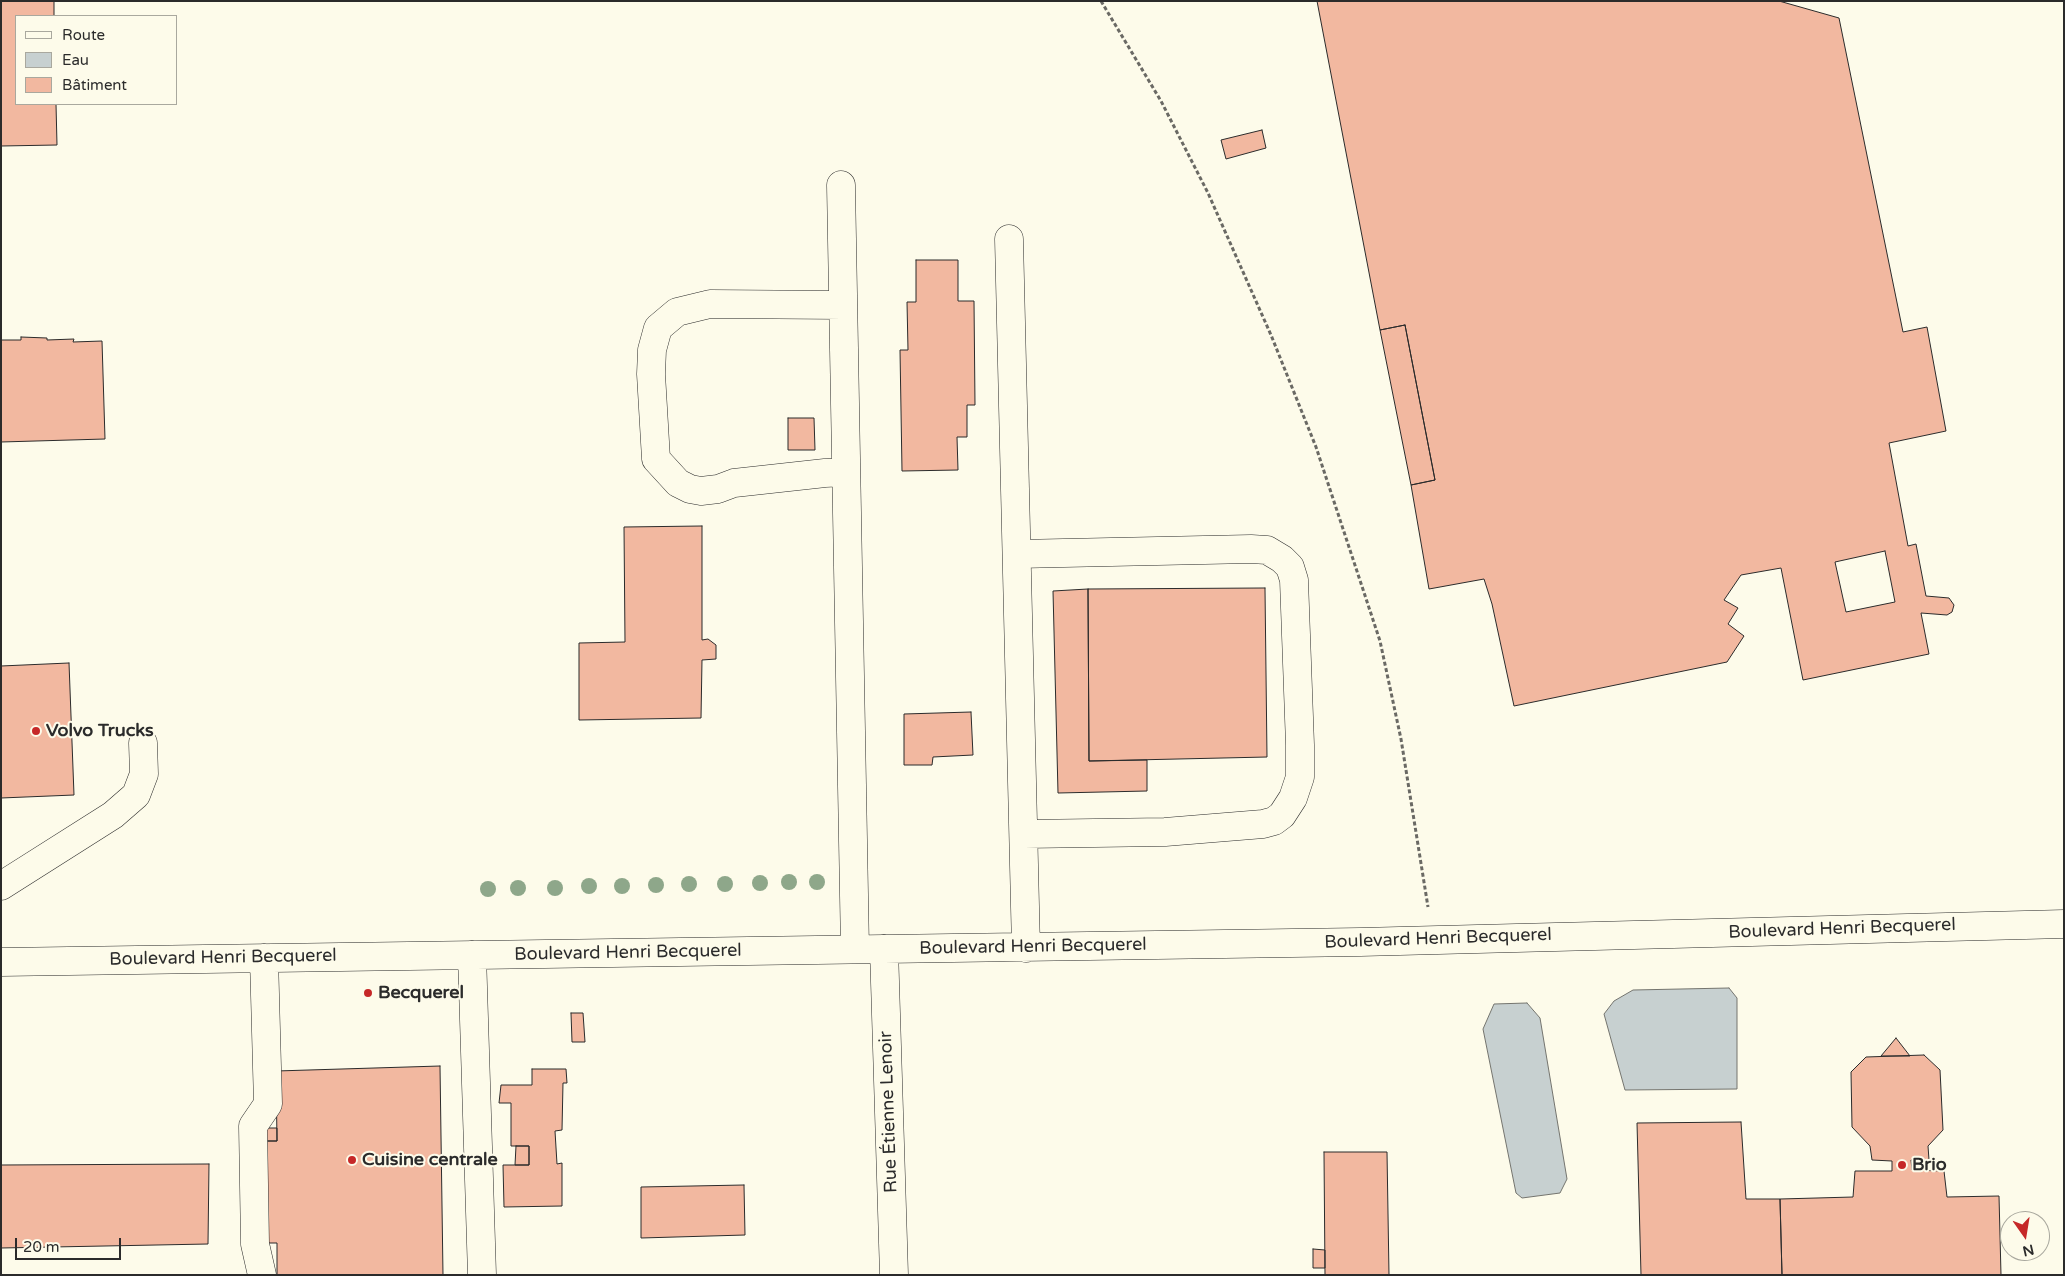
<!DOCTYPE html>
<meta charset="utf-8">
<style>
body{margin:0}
#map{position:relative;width:2065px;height:1276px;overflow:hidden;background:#fdfbea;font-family:"Varela Round",sans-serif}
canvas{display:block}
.frame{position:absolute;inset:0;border:2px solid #2b2b2b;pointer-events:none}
.legend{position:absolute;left:15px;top:15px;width:162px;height:90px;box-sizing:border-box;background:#fdfbea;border:1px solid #a9a89e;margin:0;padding:6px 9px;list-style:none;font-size:15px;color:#2b2b2b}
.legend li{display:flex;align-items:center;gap:10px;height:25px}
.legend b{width:25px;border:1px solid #a9a89e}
.north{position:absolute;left:2000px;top:1211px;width:50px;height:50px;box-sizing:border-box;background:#fdfbea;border:1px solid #a9a89e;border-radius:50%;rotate:167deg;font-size:14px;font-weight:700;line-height:20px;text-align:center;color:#2b2b2b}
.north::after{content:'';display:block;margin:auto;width:18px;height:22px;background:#c62828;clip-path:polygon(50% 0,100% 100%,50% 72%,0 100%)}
.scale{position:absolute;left:15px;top:1238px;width:106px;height:22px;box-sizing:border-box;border:2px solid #2b2b2b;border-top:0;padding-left:6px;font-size:15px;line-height:18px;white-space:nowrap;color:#2b2b2b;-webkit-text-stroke:4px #fdfbea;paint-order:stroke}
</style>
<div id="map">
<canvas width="2065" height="1276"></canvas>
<div class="frame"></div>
<ul class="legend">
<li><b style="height:6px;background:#fdfbea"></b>Route</li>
<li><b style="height:14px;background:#c7d0d0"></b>Eau</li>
<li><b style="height:14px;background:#f2b8a0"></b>Bâtiment</li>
</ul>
<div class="north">N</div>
<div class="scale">20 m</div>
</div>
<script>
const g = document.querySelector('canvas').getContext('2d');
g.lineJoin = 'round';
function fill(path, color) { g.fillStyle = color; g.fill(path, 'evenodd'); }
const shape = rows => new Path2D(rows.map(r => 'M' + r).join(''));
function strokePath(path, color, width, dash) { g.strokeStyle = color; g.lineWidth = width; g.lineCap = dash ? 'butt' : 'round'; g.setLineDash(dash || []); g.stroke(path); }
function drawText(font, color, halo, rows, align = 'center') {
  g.font = font + ' "Varela Round",sans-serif'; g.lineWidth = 4; g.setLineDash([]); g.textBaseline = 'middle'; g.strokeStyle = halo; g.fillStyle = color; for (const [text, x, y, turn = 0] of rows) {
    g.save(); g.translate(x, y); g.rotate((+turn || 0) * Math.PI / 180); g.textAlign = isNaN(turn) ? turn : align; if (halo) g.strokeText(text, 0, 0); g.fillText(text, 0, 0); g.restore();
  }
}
const water = shape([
 [1729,988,1737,998,1737,1089,1625,1090,1604,1014,1614,1001,1633,990,1729,988],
 [1527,1003,1540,1018,1567,1179,1560,1193,1522,1198,1516,1193,1483,1029,1494,1004,1527,1003]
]);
const building = shape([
 [1,1,54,1,54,16,16,16,16,104,56,104,57,145,1,146,1,1],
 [1317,1,1779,1,1839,18,1903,332,1927,327,1946,431,1889,443,1908,546,1916,544,1926,596,1949,598,1954,605,1952,612,1947,615,1921,613,1929,654,1803,680,1781,568,1741,575,1724,600,1738,608,1728,624,1744,636,1727,662,1514,706,1492,604,1484,579,1429,589,1411,485,1435,480,1405,325,1380,330,1317,1],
 [1885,551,1895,602,1846,612,1835,562,1885,551],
 [1262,130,1266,148,1226,159,1221,140,1262,130],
 [916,260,958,260,958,301,974,301,975,405,967,405,967,437,957,437,958,470,902,471,900,350,908,350,907,302,916,302,916,260],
 [1405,325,1435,480,1411,485,1380,330,1405,325],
 [21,337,47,338,47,340,74,339,73,342,102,341,105,439,1,442,1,340,21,340,21,337],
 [788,418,814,418,815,450,788,450,788,418],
 [702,526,702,640,708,639,716,645,716,659,702,660,701,718,579,720,579,643,625,642,624,527,702,526],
 [1265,588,1267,757,1089,761,1088,589,1265,588],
 [1088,589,1089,761,1147,760,1147,791,1058,793,1053,591,1088,589],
 [69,663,74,795,1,798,1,666,69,663],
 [971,712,973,755,933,757,932,765,904,765,904,714,971,712],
 [571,1013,583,1013,585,1042,572,1042,571,1013],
 [1896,1038,1910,1056,1881,1056,1896,1038],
 [1924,1055,1940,1070,1943,1130,1928,1146,1929,1160,1911,1160,1912,1170,1944,1171,1947,1197,1999,1196,2001,1275,1782,1275,1780,1199,1853,1197,1855,1171,1892,1171,1892,1161,1872,1160,1870,1146,1852,1127,1851,1072,1866,1057,1924,1055],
 [440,1066,443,1275,277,1275,277,1243,261,1243,263,1141,277,1141,276,1071,440,1066],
 [532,1069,566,1069,567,1083,563,1083,562,1130,555,1131,557,1164,562,1163,562,1206,504,1207,503,1165,529,1165,529,1146,511,1146,511,1103,499,1103,501,1085,532,1085,532,1069],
 [1741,1122,1746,1199,1780,1199,1782,1275,1641,1275,1637,1123,1741,1122],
 [262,1128,277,1128,277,1141,263,1141,262,1128],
 [516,1146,529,1146,529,1165,515,1165,516,1146],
 [1324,1152,1387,1152,1389,1275,1325,1275,1324,1152],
 [209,1164,208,1244,1,1248,1,1165,209,1164],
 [744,1185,745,1235,641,1238,641,1187,744,1185],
 [1313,1249,1325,1250,1325,1268,1313,1268,1313,1249]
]);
const path = shape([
 [1101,1,1161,101,1208,193,1271,335,1316,447,1380,641,1401,739,1428,907]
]);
const minor = shape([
 [841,185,855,949],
 [1009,239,1026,948],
 [843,305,710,304,677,312,658,328,652,350,651,374,656,459,678,483,690,489,701,491,718,489,734,483,825,473,846,472],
 [1017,554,1251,549,1267,550,1282,559,1290,567,1294,580,1300,745,1300,777,1293,798,1282,815,1274,821,1263,824,1165,832,1024,834],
 [1,886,113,815,136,795,144,774,143,743],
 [884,949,894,1275],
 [472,955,482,1275],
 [1,962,1360,942,2064,924],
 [262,1275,255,1244,253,1126,268,1104,264,958]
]);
const trees = [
 [789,882],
 [817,882],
 [760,883],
 [689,884],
 [725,884],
 [656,885],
 [589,886],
 [622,886],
 [518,888],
 [555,888],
 [488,889]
];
const markers = [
 [36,731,5,"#c62828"],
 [368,993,5,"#c62828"],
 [352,1160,5,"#c62828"],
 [1902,1165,5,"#c62828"]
];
const poiNames = [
 ["Volvo Trucks",46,731],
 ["Becquerel",378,993],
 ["Cuisine centrale",362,1160],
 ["Brio",1912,1165]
];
const streetNames = [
 ["Boulevard Henri Becquerel",1842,929,-2],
 ["Boulevard Henri Becquerel",1438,939,-2],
 ["Boulevard Henri Becquerel",1033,947,-1],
 ["Boulevard Henri Becquerel",628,953,-1],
 ["Boulevard Henri Becquerel",223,958,-1],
 ["Rue Étienne Lenoir",889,1112,-92]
];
fill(water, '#c7d0d0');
strokePath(water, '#74746e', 1);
fill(building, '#f2b8a0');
strokePath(building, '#2b2b2b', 1);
strokePath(minor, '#2b2b2b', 29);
strokePath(path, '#6a6964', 3, [4, 2.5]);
strokePath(minor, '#fdfbea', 28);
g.fillStyle = '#8ea78a';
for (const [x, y] of trees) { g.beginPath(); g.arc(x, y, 8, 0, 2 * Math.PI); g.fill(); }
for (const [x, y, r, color] of markers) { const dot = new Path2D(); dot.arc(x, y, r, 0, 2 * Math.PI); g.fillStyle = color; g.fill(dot); strokePath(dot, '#fdfbea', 2); }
drawText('bold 18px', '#2b2b2b', '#fdfbea', poiNames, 'left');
drawText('18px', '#2b2b2b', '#fdfbea', streetNames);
</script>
